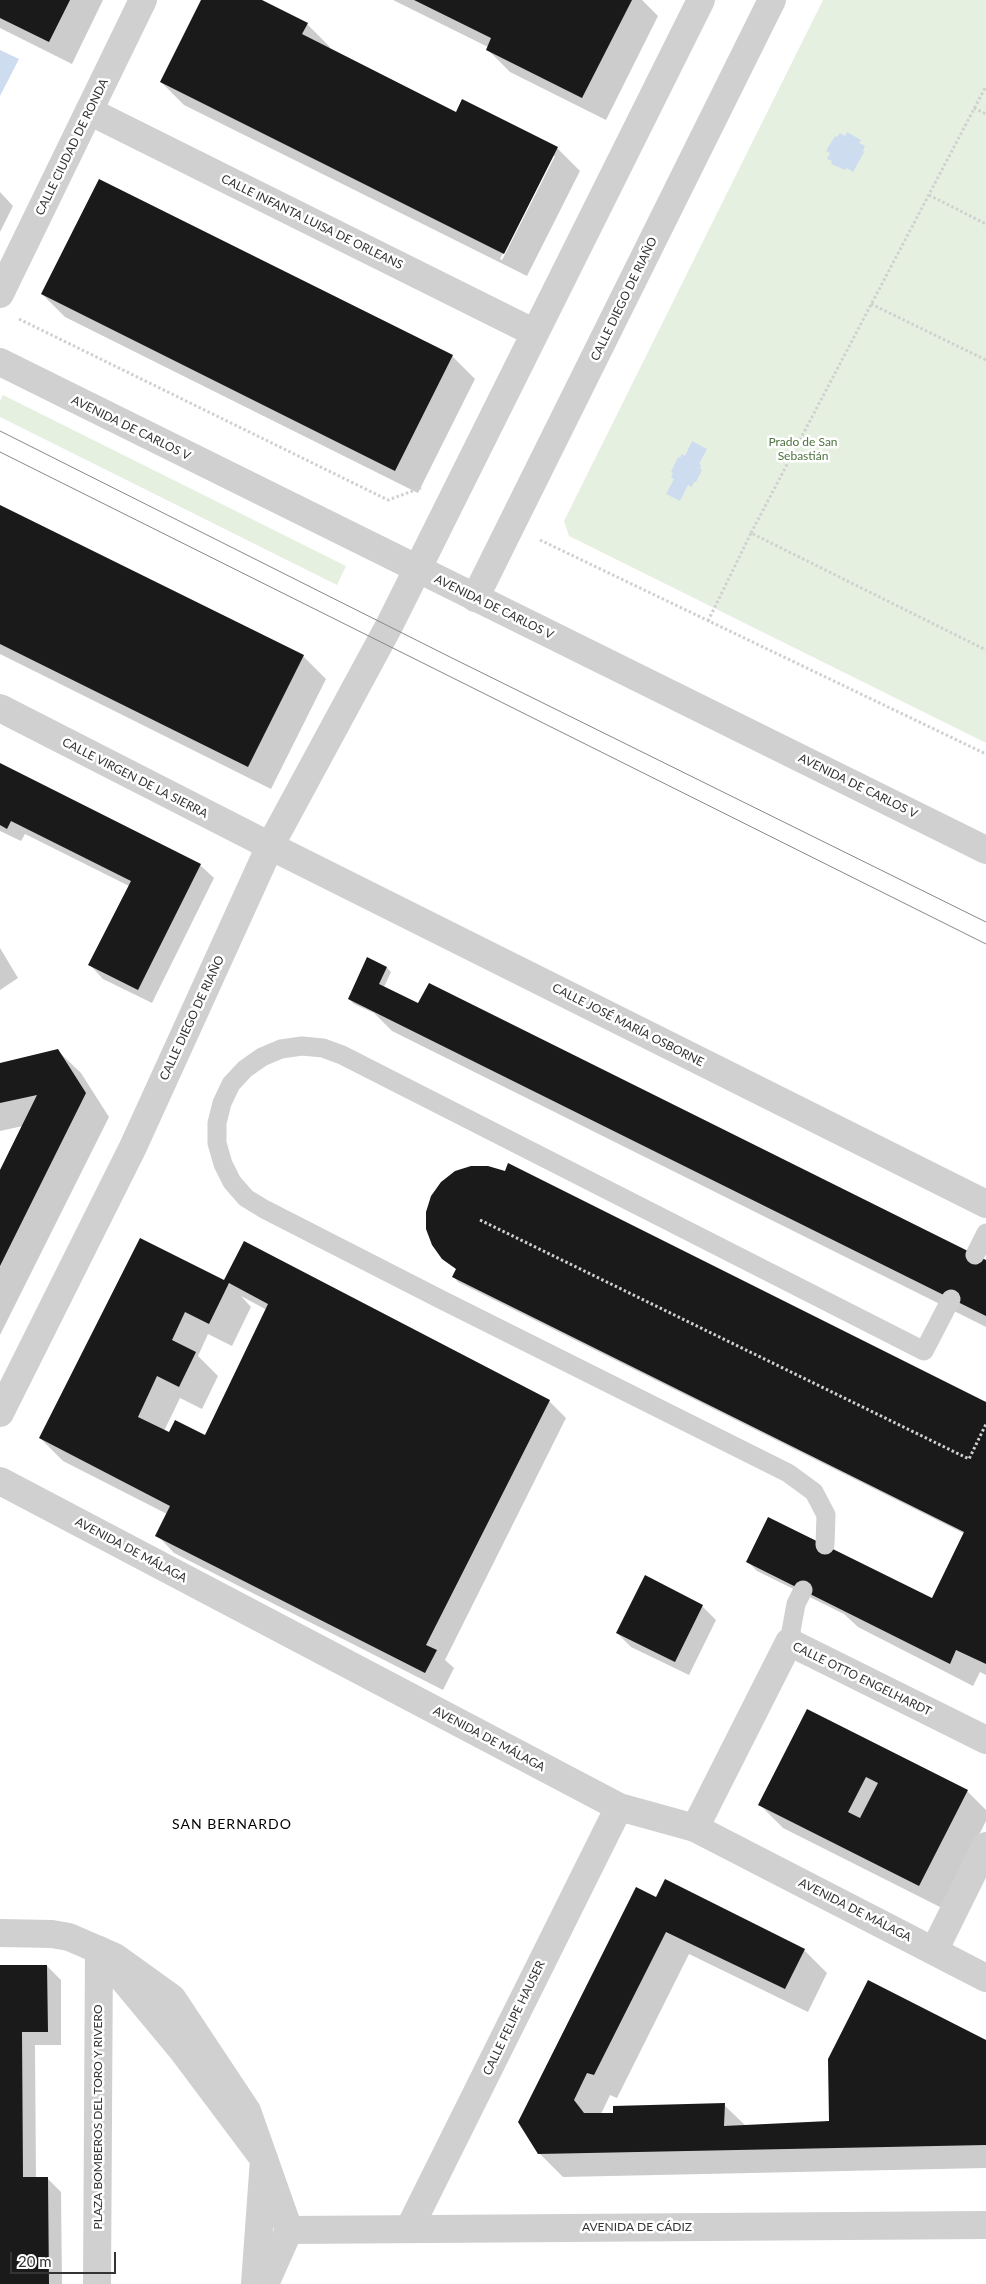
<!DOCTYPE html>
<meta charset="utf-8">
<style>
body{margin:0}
#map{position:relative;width:986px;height:2284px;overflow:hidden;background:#fff;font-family:Lato,sans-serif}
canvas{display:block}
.scale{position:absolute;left:10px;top:2252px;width:106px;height:22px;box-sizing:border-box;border:2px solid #333;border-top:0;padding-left:6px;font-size:15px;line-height:18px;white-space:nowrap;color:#333;-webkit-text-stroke:4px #fff;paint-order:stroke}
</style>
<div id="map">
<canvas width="986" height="2284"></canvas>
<div class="scale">20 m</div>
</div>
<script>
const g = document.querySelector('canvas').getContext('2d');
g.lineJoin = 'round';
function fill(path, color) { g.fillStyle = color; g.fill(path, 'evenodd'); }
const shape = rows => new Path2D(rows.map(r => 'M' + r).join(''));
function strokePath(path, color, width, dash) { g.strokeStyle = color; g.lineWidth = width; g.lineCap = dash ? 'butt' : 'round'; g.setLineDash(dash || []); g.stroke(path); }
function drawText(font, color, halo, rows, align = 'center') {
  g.font = font + ' Lato,sans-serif'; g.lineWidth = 5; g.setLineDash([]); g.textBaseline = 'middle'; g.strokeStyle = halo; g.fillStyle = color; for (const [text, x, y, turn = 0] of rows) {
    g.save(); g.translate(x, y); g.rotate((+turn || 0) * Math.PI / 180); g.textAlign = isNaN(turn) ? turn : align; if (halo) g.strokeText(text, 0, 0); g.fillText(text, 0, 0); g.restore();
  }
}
const green = shape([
 [823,0,986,0,986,743,569,536,564,521],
 [3,395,346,566,337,585,0,417,0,401]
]);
const water = shape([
 [0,50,19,59,0,96],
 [847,132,861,140,859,143,865,146,863,151,864,152,853,172,847,168,845,170,831,164,832,161,827,159,830,153,826,151,835,136,837,137,840,133,845,136],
 [692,441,707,449,699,464,701,465,700,469,702,470,696,482,694,482,692,487,688,485,680,501,666,494,674,479,671,477,673,473,671,472,678,457,680,458,682,454,685,456]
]);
const shadow = shape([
 [0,0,103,0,72,64,0,28],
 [202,0,259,0,307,24,330,47,329,49,456,113,557,148,580,171,527,276,184,105,161,82],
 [552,156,555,156,502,260,500,259],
 [393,0,642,0,658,16,606,120,510,72,487,49,488,47],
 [0,192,13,206,0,232],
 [42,294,452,356,475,379,418,493,65,317],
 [0,507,303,656,326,679,271,789,0,654],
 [0,765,200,865,214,878,152,1003,103,979,90,965,129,886,25,834,21,841,0,831],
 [0,948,18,978,0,990],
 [368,959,387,968,391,972,384,987,419,1005,986,1262,986,1327,392,1031,374,1013,354,1004,349,999],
 [57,1050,81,1073,109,1117,0,1335,0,1173,23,1126,0,1131,0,1064],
 [140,1239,230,1285,225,1280,549,1401,566,1418,445,1660,454,1668,443,1690,174,1553,157,1535,167,1514,63,1461,40,1438],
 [241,1296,267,1310,205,1436,170,1434,164,1431,180,1398,202,1409,218,1376,198,1356,208,1334,232,1346,251,1307],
 [454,1277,986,1403,986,1675,980,1672,973,1686,858,1627,844,1614,757,1571,748,1562,932,1600,965,1534,458,1282],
 [702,1606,716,1620,689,1675,631,1647,617,1633],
 [808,1710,967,1791,986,1810,986,1821,942,1908,783,1828,760,1805],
 [665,1881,804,1950,827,1973,808,2012,689,1954,617,2098,610,2095,601,2114,724,2105,746,2126,830,2122,986,2041,986,2168,563,2177,539,2153],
 [0,1966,47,1966,61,1980,61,2045,35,2045,36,2178,47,2178,61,2192,62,2284,0,2284]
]);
const building = shape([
 [0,0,70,0,49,42,0,18],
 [201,0,262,0,308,23,302,34,456,112,462,99,558,147,504,254,160,82],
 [414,0,632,0,582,98,486,50,491,38],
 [99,179,453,355,395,471,41,294],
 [0,505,304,655,248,767,0,644],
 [0,763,201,864,138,990,88,965,131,881,11,821,7,829,0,825],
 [367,957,387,967,379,984,418,1003,429,983,986,1260,986,1316,348,999],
 [58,1049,86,1093,0,1266,0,1170,37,1095,0,1103,0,1063],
 [508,1163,986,1402,986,1664,956,1650,950,1664,746,1562,768,1517,932,1598,964,1532,452,1277,456,1269,442,1259,432,1245,426,1229,426,1212,431,1196,441,1182,455,1171,471,1166,488,1166,505,1171],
 [140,1238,224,1280,244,1241,550,1400,426,1645,437,1650,425,1673,155,1536,170,1506,39,1438],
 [229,1283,268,1304,205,1435,175,1420,169,1432,138,1417,157,1376,179,1387,196,1352,172,1340,185,1312,209,1324],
 [645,1575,703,1605,675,1662,616,1633],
 [807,1709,968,1790,919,1886,758,1805],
 [866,1777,878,1783,860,1818,848,1812],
 [665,1879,805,1949,785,1989,666,1932,594,2075,587,2073,574,2100,584,2113,613,2113,613,2106,725,2103,724,2126,829,2121,828,2059,868,1980,986,2040,986,2145,538,2154,518,2122,636,1887,656,1897],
 [0,1965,47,1965,48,2032,22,2032,23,2177,48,2177,49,2284,0,2284]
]);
const path = shape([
 [974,108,986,114],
 [929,195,986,224],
 [871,304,986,360],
 [19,319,388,500,421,488],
 [751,533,986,86],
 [540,540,986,754],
 [708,621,751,533,986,650],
 [480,1220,969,1459,986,1424]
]);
const service = shape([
 [975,1255,986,1233],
 [825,1545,826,1515,814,1492,788,1473,442,1300,264,1209,246,1198,232,1182,223,1164,217,1143,217,1123,222,1103,231,1084,245,1069,262,1057,281,1049,302,1046,323,1048,342,1055,924,1351,951,1299],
 [789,1642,796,1604,803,1590]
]);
const pedestrian = shape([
 [0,294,89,111]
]);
const minor = shape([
 [143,0,89,111,535,333],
 [475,598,772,0],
 [0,708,270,846,986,1204],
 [0,1413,133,1147,270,846,389,626,701,0],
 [695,1828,789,1642,986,1740],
 [934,1951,986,1846],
 [409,2229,619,1807],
 [97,2284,99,1950,183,2051,264,2159,255,2284]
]);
const tertiary = shape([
 [0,362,986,850],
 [0,1481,619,1807,695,1828,986,1978],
 [0,1933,52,1934,69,1937,115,1957,172,1998,247,2111,289,2230,265,2284],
 [289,2230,986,2225]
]);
const tram = shape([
 [0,431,450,657,986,922],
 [0,452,986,944]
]);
const streetNames = [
 ["CALLE CIUDAD DE RONDA",72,147,-64],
 ["CALLE INFANTA LUISA DE ORLEANS",312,222,26],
 ["CALLE DIEGO DE RIAÑO",624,299,-64],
 ["AVENIDA DE CARLOS V",131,428,26],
 ["AVENIDA DE CARLOS V",494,607,26],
 ["CALLE VIRGEN DE LA SIERRA",135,778,27],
 ["AVENIDA DE CARLOS V",858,786,26],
 ["CALLE DIEGO DE RIAÑO",192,1018,-65],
 ["CALLE JOSÉ MARÍA OSBORNE",628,1025,27],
 ["AVENIDA DE MÁLAGA",131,1550,28],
 ["CALLE OTTO ENGELHARDT",862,1679,26],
 ["AVENIDA DE MÁLAGA",489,1739,28],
 ["AVENIDA DE MÁLAGA",855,1910,27],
 ["CALLE FELIPE HAUSER",514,2018,-64],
 ["PLAZA BOMBEROS DEL TORO Y RIVERO",98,2117,-90],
 ["AVENIDA DE CÁDIZ",637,2227]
];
const parkNames = [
 ["Prado de San",803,442],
 ["Sebastián",803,456]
];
const neighbourhoodNames = [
 ["SAN BERNARDO",232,1824]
];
fill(green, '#e6f0e1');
fill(water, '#cedcef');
fill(shadow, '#0003');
fill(building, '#1a1a1a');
strokePath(path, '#d0d0d0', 3, [2.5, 2.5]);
strokePath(service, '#d0d0d0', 19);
strokePath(pedestrian, '#d0d0d0', 28);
strokePath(minor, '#d0d0d0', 28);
strokePath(tertiary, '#d0d0d0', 28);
strokePath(tram, '#888', 1);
drawText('12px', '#333', '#fff', streetNames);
drawText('12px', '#4c723d', '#fff', parkNames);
g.letterSpacing = '1px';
drawText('14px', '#000', '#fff', neighbourhoodNames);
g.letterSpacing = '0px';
</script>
